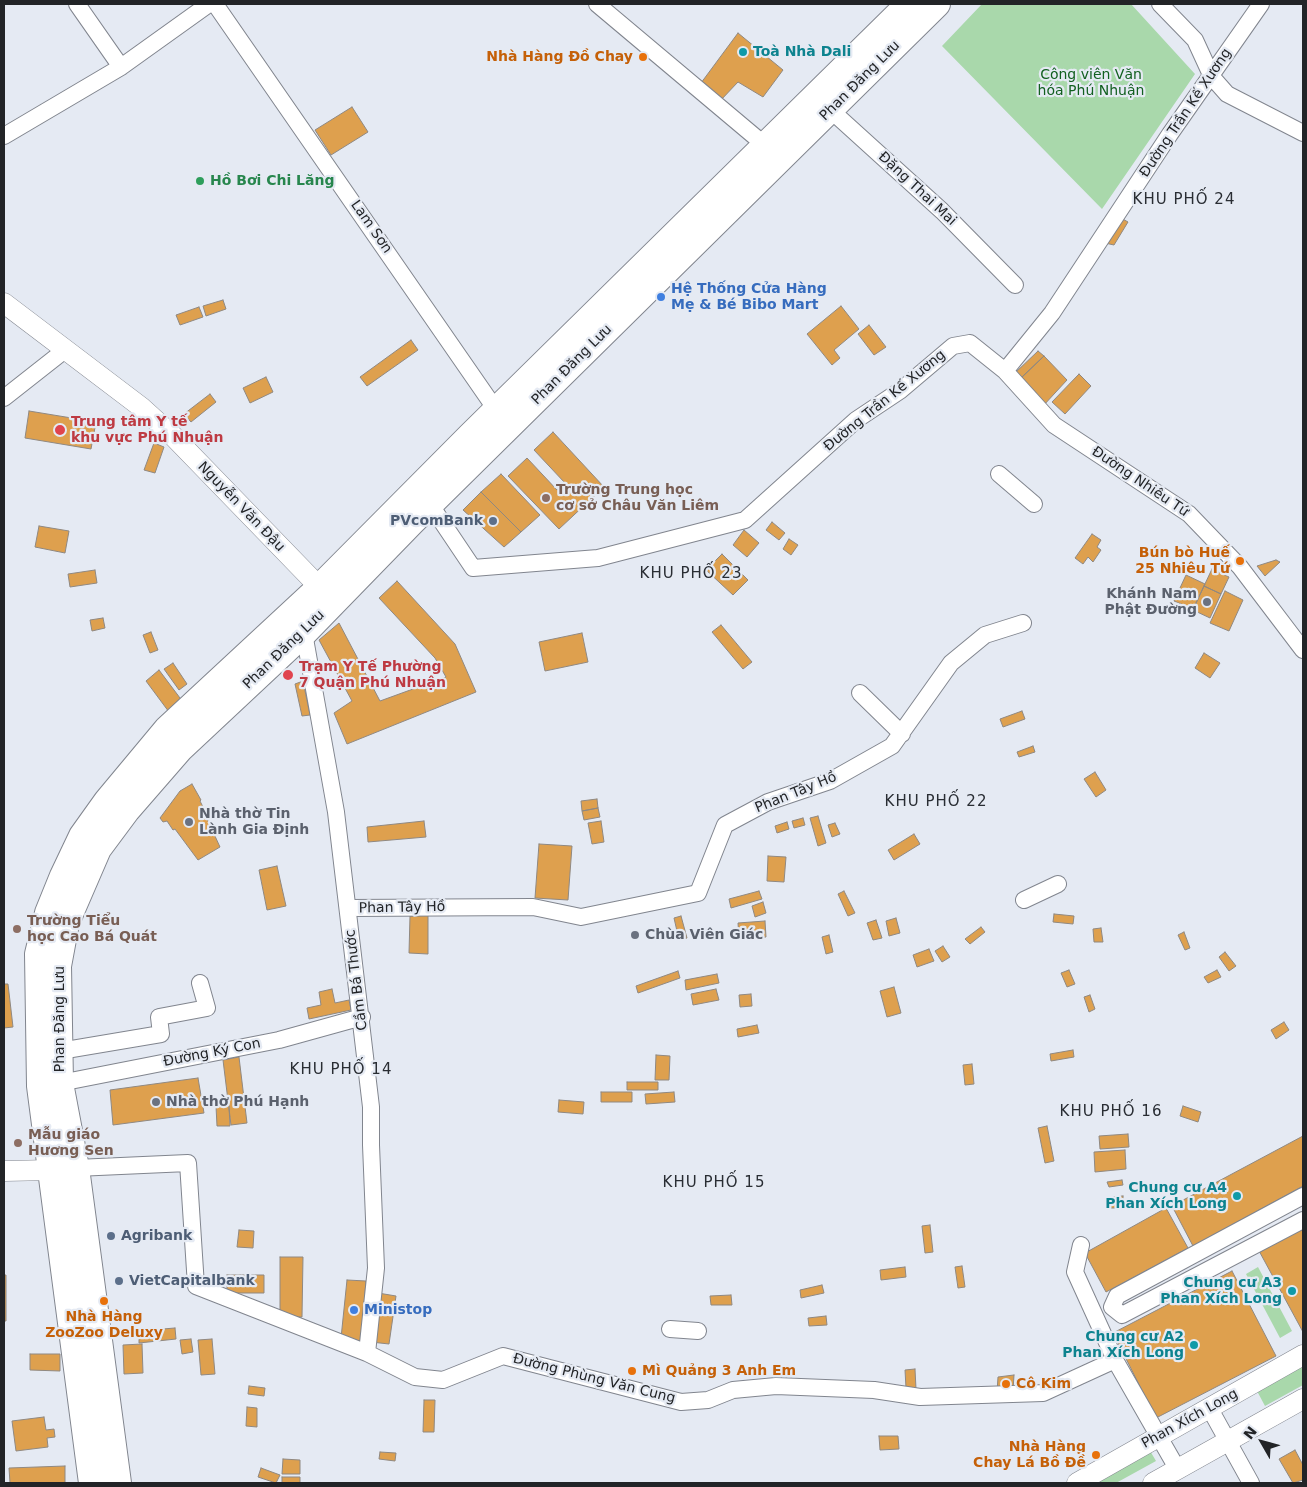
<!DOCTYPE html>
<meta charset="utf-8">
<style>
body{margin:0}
#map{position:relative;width:1307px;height:1487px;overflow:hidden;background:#e5eaf3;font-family:"DejaVu Sans",sans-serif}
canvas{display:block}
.frame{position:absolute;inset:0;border:5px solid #222427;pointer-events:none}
.north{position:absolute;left:1237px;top:1417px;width:50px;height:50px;-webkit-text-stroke:4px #e5eaf3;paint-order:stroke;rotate:308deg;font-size:14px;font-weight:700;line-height:20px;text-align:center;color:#222427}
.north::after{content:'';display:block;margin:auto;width:18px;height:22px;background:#222427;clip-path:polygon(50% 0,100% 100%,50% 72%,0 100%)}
</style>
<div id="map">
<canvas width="1307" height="1487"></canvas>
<div class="frame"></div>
<div class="north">N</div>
</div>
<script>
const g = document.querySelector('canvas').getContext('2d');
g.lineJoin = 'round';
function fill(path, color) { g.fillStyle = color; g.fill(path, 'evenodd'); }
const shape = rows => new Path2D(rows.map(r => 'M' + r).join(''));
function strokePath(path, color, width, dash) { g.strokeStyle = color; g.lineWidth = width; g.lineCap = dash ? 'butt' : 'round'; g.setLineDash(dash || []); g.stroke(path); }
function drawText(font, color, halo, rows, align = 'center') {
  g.font = font + ' "DejaVu Sans",sans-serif'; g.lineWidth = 4.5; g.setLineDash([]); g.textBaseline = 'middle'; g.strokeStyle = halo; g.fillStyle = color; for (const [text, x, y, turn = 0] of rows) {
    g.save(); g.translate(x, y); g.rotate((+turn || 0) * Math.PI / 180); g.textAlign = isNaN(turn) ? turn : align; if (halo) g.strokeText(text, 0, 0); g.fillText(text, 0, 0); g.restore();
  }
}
const green = shape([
 [982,4,1131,4,1195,74,1102,209,942,46],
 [1258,1267,1292,1331,1280,1338,1246,1274],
 [1303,1365,1303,1385,1265,1406,1257,1391],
 [1149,1449,1156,1461,1116,1483,1089,1483]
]);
const building = shape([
 [738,33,783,70,763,97,738,82,720,101,701,83,738,33],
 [352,107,368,132,331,155,315,130,352,107],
 [1121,218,1128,222,1114,245,1105,243,1121,218],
 [223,300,226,309,206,316,203,306,223,300],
 [841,306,859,329,834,350,840,358,832,365,807,334,841,306],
 [199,307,203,317,180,325,176,315,199,307],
 [869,325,886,347,874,355,858,334,869,325],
 [411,340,418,350,367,386,360,377,411,340],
 [1038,351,1044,356,1021,378,1015,373,1038,351],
 [1044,356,1067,380,1043,406,1021,378,1044,356],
 [1079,374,1091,386,1065,414,1052,402,1079,374],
 [266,377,273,392,250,403,243,388,266,377],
 [210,394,216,402,191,422,184,414,210,394],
 [29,411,96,422,91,449,25,438,29,411],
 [553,432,604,487,559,529,508,476,527,458,557,490,565,483,534,450,553,432],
 [154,443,164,447,155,473,144,470,154,443],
 [501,474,540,515,521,532,481,492,501,474],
 [481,492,521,532,504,547,463,510,481,492],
 [772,522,785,533,779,540,766,530,772,522],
 [39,526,69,531,65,553,35,547,39,526],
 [744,530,759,543,747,557,733,545,744,530],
 [1092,534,1101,540,1097,547,1101,550,1093,562,1088,557,1083,564,1075,558,1092,534],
 [789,539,798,545,791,555,783,549,789,539],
 [722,554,748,580,733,595,706,570,722,554],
 [1276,560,1280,562,1265,576,1257,566,1276,560],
 [1212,569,1229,577,1221,594,1204,586,1212,569],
 [95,570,97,583,70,587,68,574,95,570],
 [1186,575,1205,584,1193,609,1174,601,1186,575],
 [397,581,455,644,476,692,347,744,334,713,352,701,319,640,339,623,380,701,446,677,435,658,379,598,397,581],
 [1204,586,1221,594,1210,618,1193,610,1204,586],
 [1225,591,1243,600,1229,631,1210,623,1225,591],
 [103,618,105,628,92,631,90,620,103,618],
 [721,625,752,662,743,669,712,632,721,625],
 [151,632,158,650,150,653,143,635,151,632],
 [582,633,588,662,545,671,539,642,582,633],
 [1204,653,1220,663,1210,678,1195,668,1204,653],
 [173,663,187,684,179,690,164,669,173,663],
 [159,670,183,702,169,712,146,681,159,670],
 [303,681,310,715,302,716,295,684,303,681],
 [1022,711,1025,719,1003,727,1000,719,1022,711],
 [1033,746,1035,752,1019,757,1017,752,1033,746],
 [1095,772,1106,790,1096,797,1084,779,1095,772],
 [192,784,201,800,200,801,204,809,203,810,220,847,198,860,175,829,173,830,167,821,163,822,160,818,180,791,192,784],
 [597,799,598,808,582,811,581,801,597,799],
 [598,808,600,817,584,820,582,811,598,808],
 [818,816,826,843,818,846,810,818,818,816],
 [803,818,805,825,794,828,792,821,803,818],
 [424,821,426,837,368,842,367,827,424,821],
 [601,821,604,842,592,844,588,823,601,821],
 [787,822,789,829,777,833,775,826,787,822],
 [835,823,840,834,832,837,828,825,835,823],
 [914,834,920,844,894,860,888,850,914,834],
 [539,844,572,846,568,900,535,898,539,844],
 [768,856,786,857,784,882,767,881,768,856],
 [277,866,286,906,267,910,259,870,277,866],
 [759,891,762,899,731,908,729,899,759,891],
 [844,891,855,913,848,916,838,894,844,891],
 [763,902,766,913,755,917,752,906,763,902],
 [428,914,428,954,409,953,410,916,428,914],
 [1054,914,1074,916,1073,924,1053,922,1054,914],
 [681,916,687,938,679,940,674,918,681,916],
 [896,918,900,933,889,936,886,921,896,918],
 [876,920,882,938,873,940,867,923,876,920],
 [765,921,766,937,739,939,738,923,765,921],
 [981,927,985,932,970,944,965,939,981,927],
 [1101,928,1103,942,1094,942,1093,929,1101,928],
 [1184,932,1190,948,1185,950,1178,935,1184,932],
 [829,935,833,952,826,954,822,937,829,935],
 [943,946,950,957,942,962,935,951,943,946],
 [929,949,934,961,917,967,913,955,929,949],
 [1225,952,1236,966,1229,971,1219,957,1225,952],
 [1069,970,1075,984,1067,987,1061,973,1069,970],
 [1217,970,1221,977,1208,983,1204,977,1217,970],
 [678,971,680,978,638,993,636,986,678,971],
 [717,974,719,983,686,990,685,980,717,974],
 [4,984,8,984,13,1027,4,1028,4,984],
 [894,987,901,1013,887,1017,880,991,894,987],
 [332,989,335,1003,349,1000,351,1010,309,1019,307,1008,321,1005,319,992,332,989],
 [716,989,719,1000,693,1005,691,994,716,989],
 [751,994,752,1006,740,1007,739,995,751,994],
 [1090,995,1095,1009,1089,1012,1084,997,1090,995],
 [1284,1022,1289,1030,1276,1039,1271,1030,1284,1022],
 [757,1025,759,1033,738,1037,737,1029,757,1025],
 [1073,1050,1074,1057,1051,1061,1050,1054,1073,1050],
 [656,1055,670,1056,669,1080,655,1080,656,1055],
 [239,1057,247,1123,231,1125,223,1060,239,1057],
 [972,1064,974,1084,965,1085,963,1065,972,1064],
 [198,1078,204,1113,113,1125,110,1090,198,1078],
 [627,1082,658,1082,658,1090,627,1090,627,1082],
 [601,1092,632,1092,632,1102,601,1102,601,1092],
 [674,1092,675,1102,646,1104,645,1094,674,1092],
 [559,1100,584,1102,583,1114,558,1112,559,1100],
 [216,1106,229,1106,230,1126,217,1126,216,1106],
 [1183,1106,1201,1112,1198,1122,1180,1116,1183,1106],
 [1047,1126,1054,1161,1045,1163,1038,1128,1047,1126],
 [1128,1134,1129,1147,1100,1149,1099,1136,1128,1134],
 [1303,1136,1303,1186,1193,1246,1172,1206,1303,1136],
 [1125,1150,1126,1169,1095,1172,1094,1152,1125,1150],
 [1122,1180,1123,1185,1109,1187,1107,1182,1122,1180],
 [1123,1196,1123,1208,1106,1208,1106,1197,1123,1196],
 [1166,1208,1188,1248,1106,1292,1085,1253,1166,1208],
 [930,1225,933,1252,925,1253,922,1226,930,1225],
 [1303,1225,1303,1332,1258,1249,1303,1225],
 [239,1230,254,1231,253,1248,237,1247,239,1230],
 [280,1257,303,1257,302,1317,280,1317,280,1257],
 [962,1266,965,1287,958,1288,955,1267,962,1266],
 [905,1267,906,1277,881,1280,880,1270,905,1267],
 [1232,1271,1276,1356,1156,1418,1113,1333,1232,1271],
 [4,1275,6,1275,6,1321,4,1321,4,1275],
 [227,1275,264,1275,264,1293,227,1293,227,1275],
 [347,1280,366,1281,361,1344,341,1338,347,1280],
 [822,1285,824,1293,801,1298,800,1290,822,1285],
 [378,1293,396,1296,389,1344,371,1342,378,1293],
 [731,1295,732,1305,711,1305,710,1296,731,1295],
 [826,1316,827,1325,809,1326,808,1318,826,1316],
 [175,1328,176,1339,139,1343,139,1331,175,1328],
 [191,1339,193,1352,182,1354,180,1340,191,1339],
 [212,1339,215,1374,201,1375,198,1340,212,1339],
 [142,1344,143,1373,124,1374,123,1345,142,1344],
 [30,1354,60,1354,60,1371,30,1370,30,1354],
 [915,1369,916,1389,906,1388,905,1370,915,1369],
 [1014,1375,1013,1391,997,1392,998,1377,1014,1375],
 [249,1386,265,1388,264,1396,248,1394,249,1386],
 [424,1400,435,1400,434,1432,423,1432,424,1400],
 [247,1407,257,1408,257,1427,246,1426,247,1407],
 [44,1417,46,1430,54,1429,55,1437,47,1438,48,1447,16,1451,12,1421,44,1417],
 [879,1436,898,1436,899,1449,880,1450,879,1436],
 [1295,1450,1303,1465,1303,1480,1293,1483,1279,1459,1295,1450],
 [380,1452,396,1453,395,1461,379,1459,380,1452],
 [283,1459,300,1460,300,1474,282,1474,283,1459],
 [65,1466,65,1483,10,1483,9,1468,65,1466],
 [261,1468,280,1475,276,1483,258,1477,261,1468],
 [282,1477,300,1477,300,1483,282,1483,282,1477]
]);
const minor = shape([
 [77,4,121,67],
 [215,4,501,417],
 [597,4,766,146],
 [1160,4,1195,40,1212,77,1227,94,1303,133],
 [824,104,942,211,1015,285],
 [4,136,121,67,209,4],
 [1005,371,1054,425,1189,514,1240,567,1303,650],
 [4,398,65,350],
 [999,474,1034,504],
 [430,504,473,568,598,558,745,520,856,420,901,390,953,346,970,343,1005,371,1052,313,1170,134,1261,4],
 [300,629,304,633,336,812,371,1107,371,1145,376,1268,367,1353],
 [860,693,902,734],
 [1024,900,1058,884],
 [348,908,533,907,581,917,698,893,725,825,768,802,830,781,892,746,951,663,985,635,1023,623],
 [60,1051,161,1034,159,1017,207,1008,200,983],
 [60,1083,279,1040,362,1017],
 [76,1168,188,1163,196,1286,367,1353,415,1377,443,1380,503,1356,681,1402,708,1400,733,1390,776,1386,874,1390,920,1397,1043,1393,1115,1360,1178,1470],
 [1081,1245,1075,1272,1115,1360],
 [1112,1307,1117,1296,1303,1196],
 [1112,1307,1122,1315,1303,1220],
 [670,1329,698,1331],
 [1210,1409,1251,1483]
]);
const tertiary = shape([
 [4,303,141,407,173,436,329,597],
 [4,1171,52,1170],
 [1077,1483,1303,1355],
 [1153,1483,1303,1399]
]);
const primary = shape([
 [92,1483,40,1086,38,954,48,913,63,876,82,836,107,801,167,729,319,588,470,436,909,4],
 [118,1483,76,1168,60,1083,58,966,66,923,98,849,127,810,180,749,304,633,412,522,937,4]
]);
const markers = [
 [743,52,5,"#0f9aa8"],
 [643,57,5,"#e8710a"],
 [200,181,5,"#2e9e5b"],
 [661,297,5,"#3f7fe0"],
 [60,430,6,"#e0444e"],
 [546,498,5,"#8d6e63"],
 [493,521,5,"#5c6f8a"],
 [1240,561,5,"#e8710a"],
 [1207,602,5,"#6b7280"],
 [288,675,6,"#e0444e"],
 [189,822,5,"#6b7280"],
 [17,929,5,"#8d6e63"],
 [635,935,5,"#6b7280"],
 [156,1102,5,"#6b7280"],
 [18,1143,5,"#8d6e63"],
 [1237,1196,5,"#0f9aa8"],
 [111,1236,5,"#5c6f8a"],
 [119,1281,5,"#5c6f8a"],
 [1292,1291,5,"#0f9aa8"],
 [104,1301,5,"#e8710a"],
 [354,1310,5,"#3f7fe0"],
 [1194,1345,5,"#0f9aa8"],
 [632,1371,5,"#e8710a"],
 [1006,1384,5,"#e8710a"],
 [1096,1455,5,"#e8710a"]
];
const cultureNames = [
 ["Toà Nhà Dali",753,52,"left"],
 ["Chung cư A4",1227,1188],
 ["Phan Xích Long",1227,1204],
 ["Chung cư A3",1282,1283],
 ["Phan Xích Long",1282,1299],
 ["Chung cư A2",1184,1337],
 ["Phan Xích Long",1184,1353]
];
const foodNames = [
 ["Nhà Hàng Đồ Chay",633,57],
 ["Bún bò Huế",1230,553],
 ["25 Nhiêu Tứ",1230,569],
 ["Nhà Hàng",104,1317,"center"],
 ["ZooZoo Deluxy",104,1333,"center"],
 ["Mì Quảng 3 Anh Em",642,1371,"left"],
 ["Cô Kim",1016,1384,"left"],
 ["Nhà Hàng",1086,1447],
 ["Chay Lá Bồ Đề",1086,1463]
];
const parkNames = [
 ["Công viên Văn",1091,75],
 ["hóa Phú Nhuận",1091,91]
];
const streetNames = [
 ["Phan Đăng Lưu",860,81,-45],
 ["Đường Trần Kế Xương",1186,113,-56],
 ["Đặng Thai Mai",917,189,43],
 ["Lam Sơn",371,227,55],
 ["Phan Đăng Lưu",572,365,-45],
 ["Đường Trần Kế Xương",885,401,-39],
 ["Đường Nhiêu Tứ",1140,482,34],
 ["Nguyễn Văn Đậu",241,507,46],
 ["Phan Đăng Lưu",284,650,-44],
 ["Phan Tây Hồ",796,793,-22],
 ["Phan Tây Hồ",402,908,-1],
 ["Cầm Bá Thước",357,980,-97],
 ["Phan Đăng Lưu",60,1019,-90],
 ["Đường Ký Con",212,1053,-11],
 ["Đường Phùng Văn Cung",594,1379,14],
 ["Phan Xích Long",1190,1419,-29]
];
const leisureNames = [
 ["Hồ Bơi Chi Lăng",210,181]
];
const shopNames = [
 ["Hệ Thống Cửa Hàng",671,289],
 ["Mẹ & Bé Bibo Mart",671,305],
 ["Ministop",364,1310]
];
const healthNames = [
 ["Trung tâm Y tế",71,422],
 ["khu vực Phú Nhuận",71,438],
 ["Trạm Y Tế Phường",299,667],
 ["7 Quận Phú Nhuận",299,683]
];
const educationNames = [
 ["Trường Trung học",556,490],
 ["cơ sở Châu Văn Liêm",556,506],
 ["Trường Tiểu",27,921],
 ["học Cao Bá Quát",27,937],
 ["Mẫu giáo",28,1135],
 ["Hương Sen",28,1151]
];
const serviceNames = [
 ["PVcomBank",483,521,"right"],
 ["Agribank",121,1236],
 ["VietCapitalbank",129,1281]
];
const worshipNames = [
 ["Khánh Nam",1197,594,"right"],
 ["Phật Đường",1197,610,"right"],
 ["Nhà thờ Tin",199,814],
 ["Lành Gia Định",199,830],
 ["Chùa Viên Giác",645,935],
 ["Nhà thờ Phú Hạnh",166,1102]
];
const neighbourhoodNames = [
 ["KHU PHỐ 24",1184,200],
 ["KHU PHỐ 23",691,574],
 ["KHU PHỐ 22",936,802],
 ["KHU PHỐ 14",341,1070],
 ["KHU PHỐ 16",1111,1112],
 ["KHU PHỐ 15",714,1183]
];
fill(green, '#a9d8ab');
fill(building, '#dea04e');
strokePath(building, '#8f8881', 1);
strokePath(minor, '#81858e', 18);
strokePath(tertiary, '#81858e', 21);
strokePath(primary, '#81858e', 28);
strokePath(minor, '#fff', 16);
strokePath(tertiary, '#fff', 20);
strokePath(primary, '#fff', 26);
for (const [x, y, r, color] of markers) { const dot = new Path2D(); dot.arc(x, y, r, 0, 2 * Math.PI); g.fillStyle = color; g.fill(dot); strokePath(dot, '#e5eaf3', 2); }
drawText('bold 14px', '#0d838f', '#e5eaf3', cultureNames, 'right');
drawText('bold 14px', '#c56008', '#e5eaf3', foodNames, 'right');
drawText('14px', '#126020', '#e5eaf3', parkNames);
drawText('14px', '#222427', '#e5eaf3', streetNames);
drawText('bold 14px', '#27864d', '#e5eaf3', leisureNames, 'left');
drawText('bold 14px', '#366cbe', '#e5eaf3', shopNames, 'left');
drawText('bold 14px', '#be3a42', '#e5eaf3', healthNames, 'left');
drawText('bold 14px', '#785e54', '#e5eaf3', educationNames, 'left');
drawText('bold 14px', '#4e5e75', '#e5eaf3', serviceNames, 'left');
drawText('bold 14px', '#5b616d', '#e5eaf3', worshipNames, 'left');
g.letterSpacing = '1px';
drawText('15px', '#292d33', '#e5eaf3', neighbourhoodNames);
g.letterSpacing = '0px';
</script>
